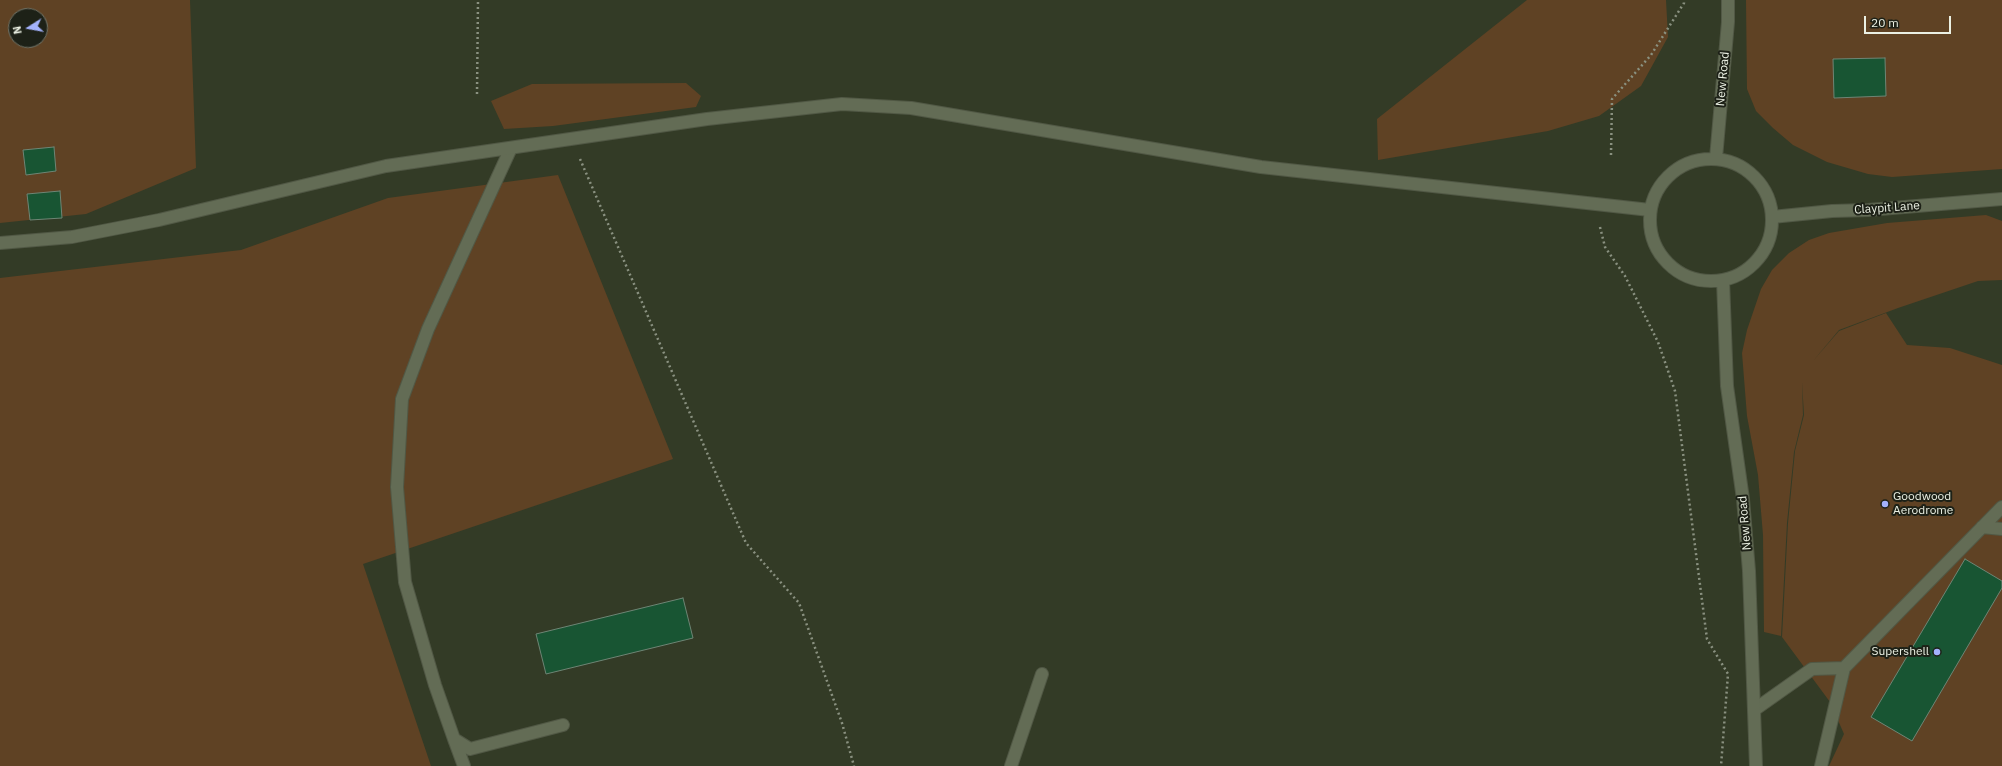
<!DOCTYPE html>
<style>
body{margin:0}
#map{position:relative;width:2002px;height:766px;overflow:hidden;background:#333b26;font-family:"IBM Plex Sans",sans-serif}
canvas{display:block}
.north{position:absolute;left:8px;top:8px;width:40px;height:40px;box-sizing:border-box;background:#1d2117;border:1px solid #6f7469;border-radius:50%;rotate:259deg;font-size:11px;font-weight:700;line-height:16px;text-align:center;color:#ebf0e3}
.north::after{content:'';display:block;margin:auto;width:14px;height:18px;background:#a3b2fd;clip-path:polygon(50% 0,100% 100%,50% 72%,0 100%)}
.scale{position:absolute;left:1864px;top:16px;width:87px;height:18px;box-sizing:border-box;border:2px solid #ebf0e3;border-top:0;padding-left:5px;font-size:12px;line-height:14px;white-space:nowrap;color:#ebf0e3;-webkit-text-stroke:3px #1d2117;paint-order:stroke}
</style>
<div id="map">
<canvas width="2002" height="766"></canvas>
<div class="north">N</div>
<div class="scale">20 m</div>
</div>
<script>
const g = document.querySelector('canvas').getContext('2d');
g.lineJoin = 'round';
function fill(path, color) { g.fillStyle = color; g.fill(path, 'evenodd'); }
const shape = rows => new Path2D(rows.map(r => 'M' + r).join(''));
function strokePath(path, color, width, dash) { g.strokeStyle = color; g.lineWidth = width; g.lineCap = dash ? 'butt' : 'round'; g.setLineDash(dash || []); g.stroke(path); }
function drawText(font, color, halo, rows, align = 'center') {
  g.font = font + ' "IBM Plex Sans",sans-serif'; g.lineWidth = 4; g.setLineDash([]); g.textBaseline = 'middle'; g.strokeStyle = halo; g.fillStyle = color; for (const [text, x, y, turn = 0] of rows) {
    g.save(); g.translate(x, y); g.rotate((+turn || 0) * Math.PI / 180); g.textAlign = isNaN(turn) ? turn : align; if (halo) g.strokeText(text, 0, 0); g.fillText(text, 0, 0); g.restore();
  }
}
const green = shape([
 [0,0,190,0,196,168,86,214,0,223],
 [16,16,40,16,40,40,16,40],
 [1527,0,1666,0,1668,37,1641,86,1599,116,1548,131,1378,160,1377,119],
 [1746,0,2002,0,2002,169,1892,177,1868,174,1827,162,1793,145,1773,128,1756,111,1747,89],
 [686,83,701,96,696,107,553,126,504,129,491,101,532,84],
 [558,175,673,459,363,564,431,766,0,766,0,278,241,250,388,198],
 [1986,215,2002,221,2002,280,1978,281,1898,308,1839,330,1813,361,1839,331,1886,313,1907,345,1950,348,2002,365,2002,766,1829,766,1844,734,1830,702,1782,637,1788,523,1795,451,1804,415,1802,382,1803,415,1794,452,1787,523,1781,636,1764,632,1763,535,1758,475,1747,416,1742,353,1747,330,1761,289,1772,270,1789,253,1809,240,1829,233,1887,223]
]);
const building = shape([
 [1885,58,1886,96,1834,98,1833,59,1885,58],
 [54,147,56,171,26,175,23,150,54,147],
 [60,191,62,218,30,220,27,194,60,191],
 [1965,559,2002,581,2002,588,1912,741,1871,717,1965,559],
 [683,598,693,638,546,674,536,634,683,598]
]);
const path = shape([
 [477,94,478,0],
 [1611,155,1612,99,1651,55,1684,3,1684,0],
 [580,159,746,543,799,603,842,723,854,766],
 [1600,227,1605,247,1625,276,1658,342,1675,391,1707,639,1728,674,1721,766]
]);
const lane = shape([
 [511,148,428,329,402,399,397,487,405,582,435,685,454,739,470,749,563,725],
 [1982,527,2002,529],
 [1754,710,1812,669,1844,668],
 [454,739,464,766],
 [1011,766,1042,674],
 [1821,766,1844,668,2002,507]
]);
const secondary = shape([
 [1716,158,1728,22,1728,0],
 '1650 220a61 61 0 1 1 122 0a61 61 0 1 1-122 0Z',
 [1772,217,1832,211,1868,210,2002,199],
 [0,243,72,237,159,220,386,166,707,119,842,104,911,108,1261,167,1650,210],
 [1723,280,1727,386,1743,499,1749,571,1756,766]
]);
const markers = [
 [1885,504,4,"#a3b2fd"],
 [1937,652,4,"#a3b2fd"]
];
const streetNames = [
 ["New Road",1723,79,-85],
 ["Claypit Lane",1887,208,-4],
 ["New Road",1745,523,-95]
];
const poiNames = [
 ["Goodwood",1893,497],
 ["Aerodrome",1893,511],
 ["Supershell",1929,652,"right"]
];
fill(green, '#5f4224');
fill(building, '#185533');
strokePath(building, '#6e8575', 1);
strokePath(lane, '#515845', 14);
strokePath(secondary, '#515845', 14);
strokePath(path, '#8a9180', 2.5, [2, 3]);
strokePath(lane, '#636c55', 12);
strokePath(secondary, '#636c55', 12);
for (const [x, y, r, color] of markers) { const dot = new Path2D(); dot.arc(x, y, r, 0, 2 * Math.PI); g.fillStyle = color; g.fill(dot); strokePath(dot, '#1d2117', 1.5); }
drawText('12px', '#ebf0e3', '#1d2117', streetNames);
drawText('12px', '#ebf0e3', '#1d2117', poiNames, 'left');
</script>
